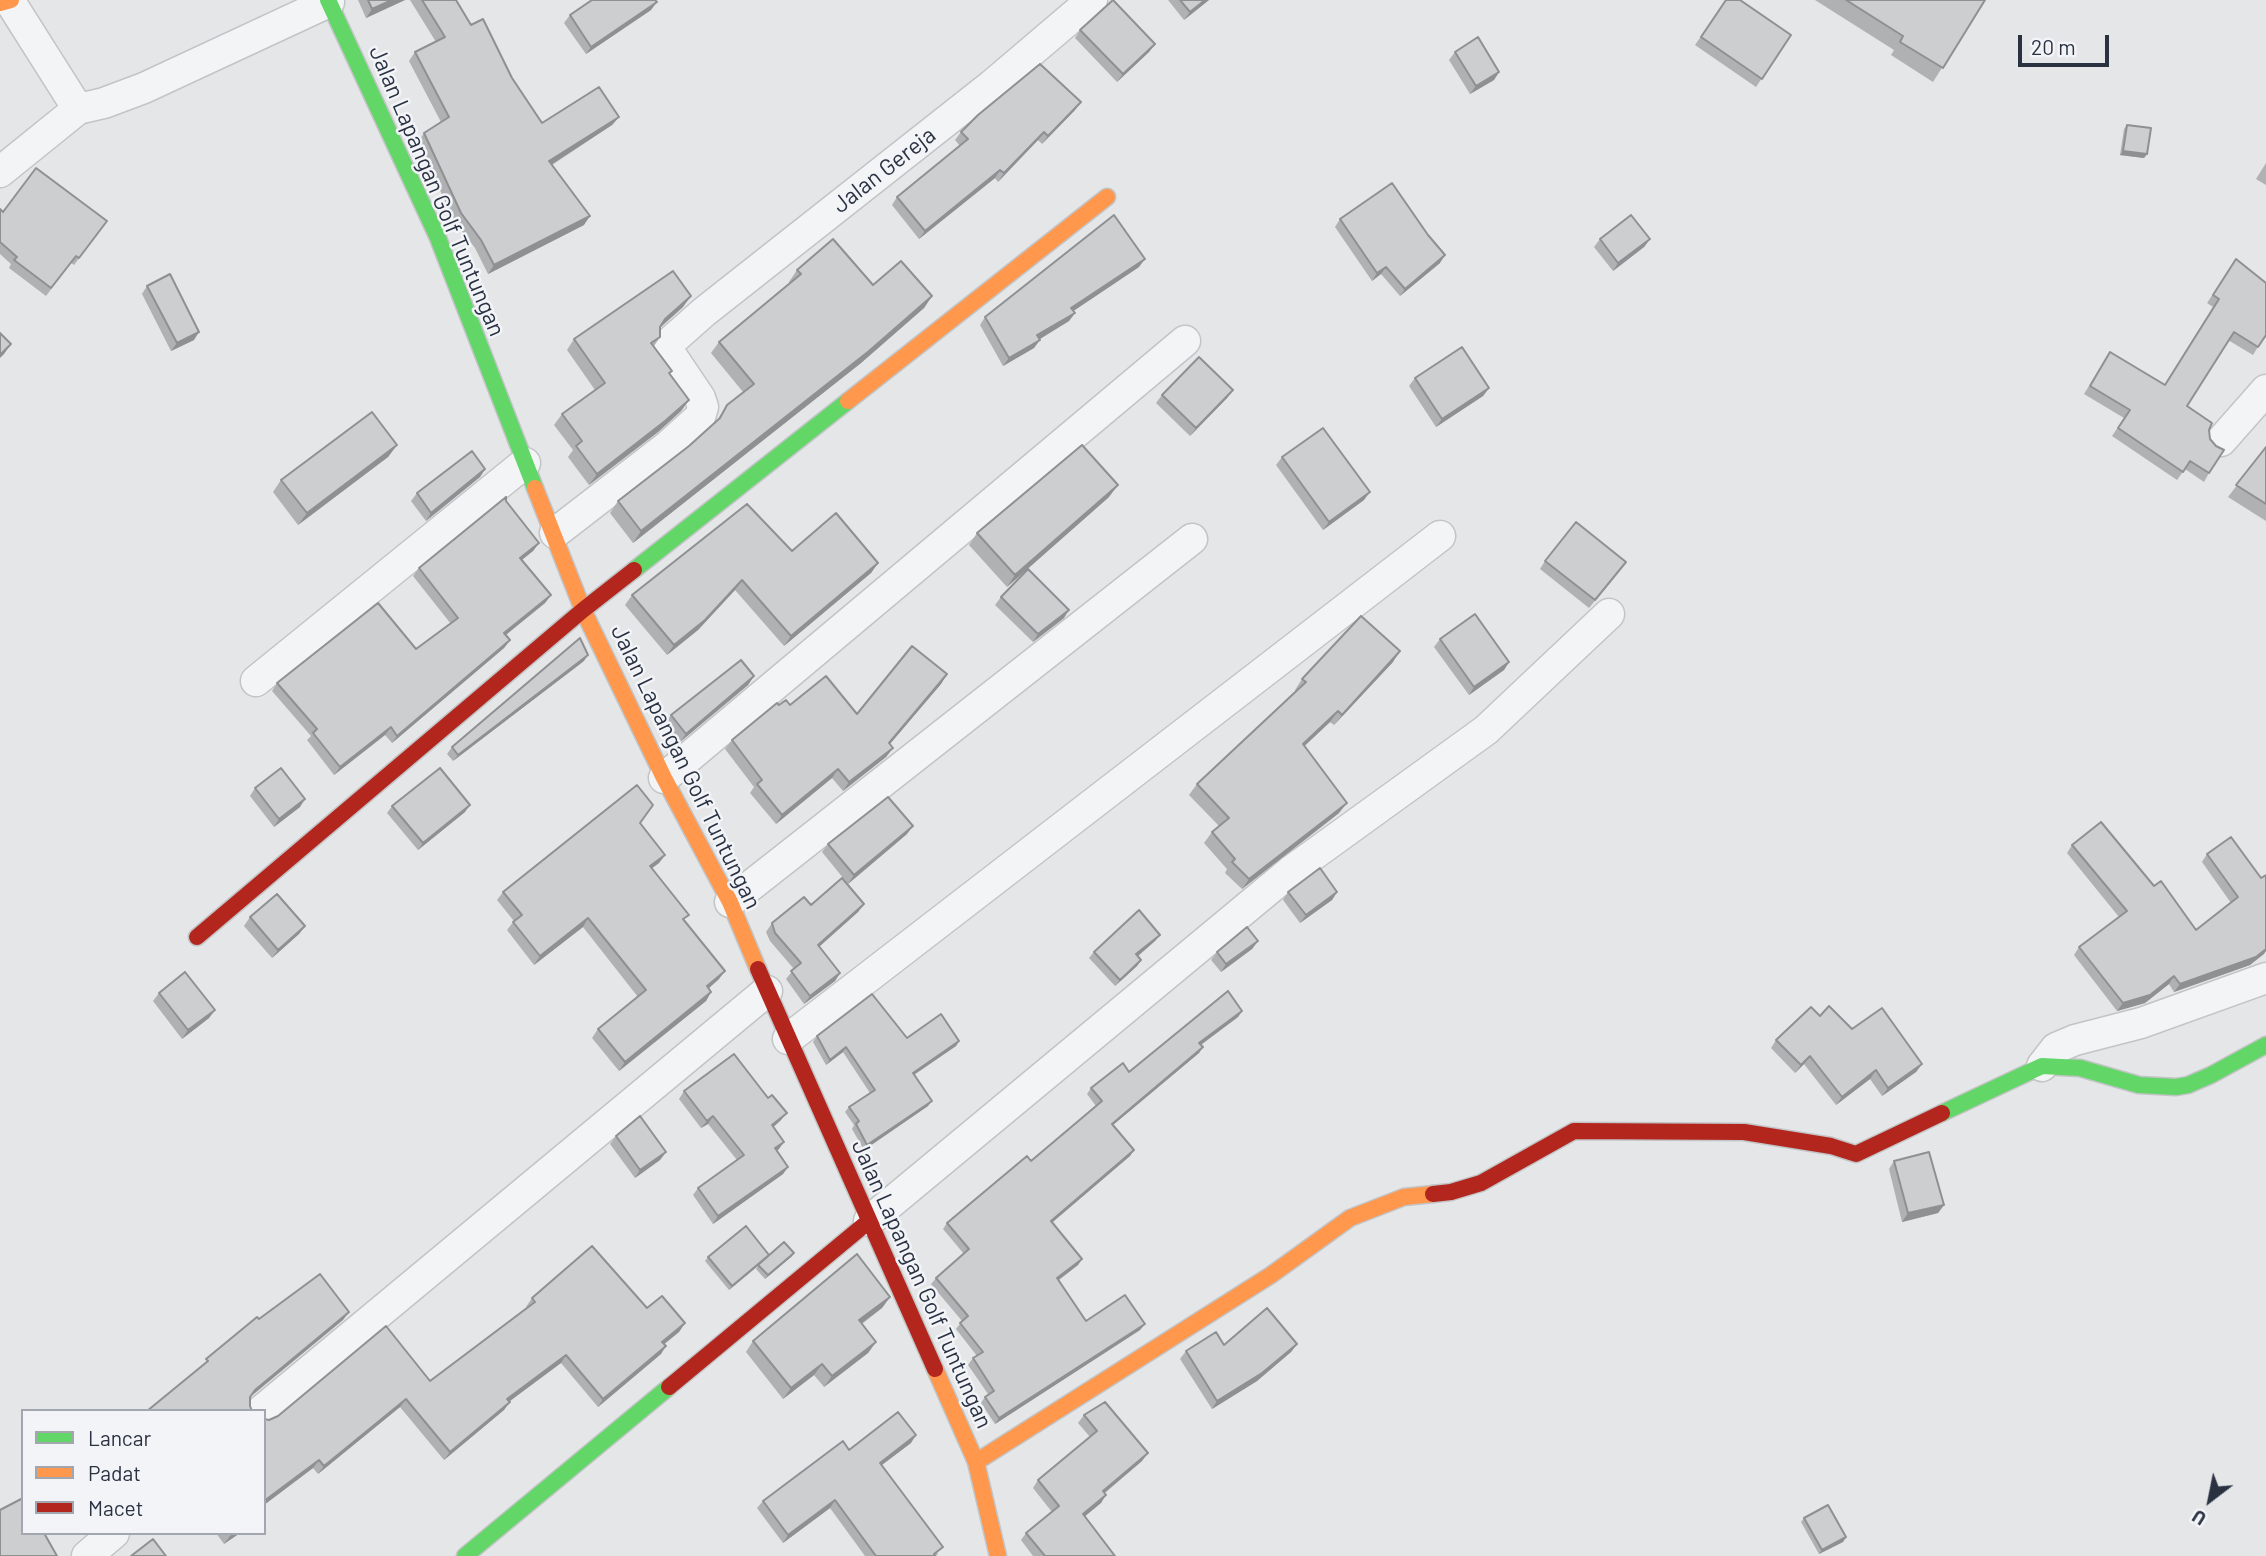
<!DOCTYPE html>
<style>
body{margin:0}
#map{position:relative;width:2266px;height:1556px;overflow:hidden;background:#e4e6e8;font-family:Barlow,sans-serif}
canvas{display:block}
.legend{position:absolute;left:21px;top:1409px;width:245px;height:126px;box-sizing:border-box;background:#f2f4f8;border:2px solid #a2a6af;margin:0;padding:9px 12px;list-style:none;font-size:21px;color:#2a3242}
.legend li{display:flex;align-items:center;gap:14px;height:35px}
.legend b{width:35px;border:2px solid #a2a6af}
.north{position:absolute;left:2175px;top:1465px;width:70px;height:70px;-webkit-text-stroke:5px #f2f4f8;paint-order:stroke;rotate:212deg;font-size:19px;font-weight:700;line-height:28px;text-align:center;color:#2a3242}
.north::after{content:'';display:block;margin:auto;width:24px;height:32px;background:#2a3242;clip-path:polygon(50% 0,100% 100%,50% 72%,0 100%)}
.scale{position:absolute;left:2018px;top:35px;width:91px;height:32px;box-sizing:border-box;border:4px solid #2a3242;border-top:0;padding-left:9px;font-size:21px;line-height:24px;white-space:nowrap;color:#2a3242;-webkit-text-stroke:5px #f2f4f8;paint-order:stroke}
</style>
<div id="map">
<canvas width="2266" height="1556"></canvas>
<ul class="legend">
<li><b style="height:9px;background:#63d668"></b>Lancar</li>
<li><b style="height:9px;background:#ff974d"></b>Padat</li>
<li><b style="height:9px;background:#b3261e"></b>Macet</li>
</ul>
<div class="north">U</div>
<div class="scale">20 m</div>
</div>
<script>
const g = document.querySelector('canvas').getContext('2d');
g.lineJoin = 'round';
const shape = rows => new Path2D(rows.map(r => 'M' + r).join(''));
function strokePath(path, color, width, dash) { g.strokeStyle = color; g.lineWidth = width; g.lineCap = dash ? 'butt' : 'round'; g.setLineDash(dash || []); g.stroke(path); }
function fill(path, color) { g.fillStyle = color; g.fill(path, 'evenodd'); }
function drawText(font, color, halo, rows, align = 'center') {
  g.font = font + ' Barlow,sans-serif'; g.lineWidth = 5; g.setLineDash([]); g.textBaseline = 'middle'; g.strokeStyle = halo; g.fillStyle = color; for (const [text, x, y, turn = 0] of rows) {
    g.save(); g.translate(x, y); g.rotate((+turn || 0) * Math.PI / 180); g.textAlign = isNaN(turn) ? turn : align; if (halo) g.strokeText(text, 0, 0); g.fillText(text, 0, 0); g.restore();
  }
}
const street = shape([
 [78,109,104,103,144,88,329,2],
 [0,172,78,109,9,0],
 [2221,441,2266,390],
 [555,533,669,445,700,417,703,407,700,398,671,355,669,343,704,312,992,85,1092,0],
 [256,681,525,463],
 [664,778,1185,341],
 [730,902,1192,539],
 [788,1039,1440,536],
 [2042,1066,2056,1048,2075,1040,2141,1023,2266,978],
 [869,1221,1291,871,1486,730,1609,614],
 [261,1411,767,991],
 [87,1556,114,1533]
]);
const fast = shape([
 [328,0,438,238,535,488],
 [634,570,848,401],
 [1942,1113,2042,1066,2080,1068,2139,1085,2176,1087,2188,1085,2211,1075,2266,1045],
 [465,1556,669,1387]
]);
const slow = shape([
 [0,3,11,0],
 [848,401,1107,197],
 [535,488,583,610,664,778,730,902,758,969],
 [935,1369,976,1462,998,1556],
 [976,1462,1271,1275,1350,1218,1404,1197,1433,1194]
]);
const jam = shape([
 [197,937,583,610,634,570],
 [758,969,935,1369],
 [1433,1194,1451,1192,1481,1183,1574,1131,1744,1132,1831,1146,1856,1154,1942,1113],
 [669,1387,869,1221]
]);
const wall = shape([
 [358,0,405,0,366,18],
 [410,0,456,0,471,25,512,78,542,123,619,117,612,125,552,165,584,225,488,274,475,248,454,221,418,142,424,133,441,122,409,61,415,52,436,42],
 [1168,0,1209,0,1184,20],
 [1726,0,1791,35,1756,87,1695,45],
 [1815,0,1985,0,1933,82,1891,55,1894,50],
 [651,10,586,54,564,23,570,15],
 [1080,30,1155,44,1149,52,1117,82,1075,38],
 [1455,52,1499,72,1494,80,1470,94,1449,60],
 [1075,110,1042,144,1038,140,998,182,995,178,919,239,892,205,897,197,960,146,955,140,961,132],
 [2127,125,2147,154,2144,158,2120,155,2124,129],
 [2266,163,2266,185,2256,179],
 [0,209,3,212,107,221,74,265,71,263,46,296,9,268,11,264,0,254],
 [1340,219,1440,263,1400,296,1381,274,1372,281,1335,227],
 [1600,239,1650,239,1644,247,1613,271,1594,247],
 [2236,259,2266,283,2266,338,2264,337,2253,355,2228,340,2187,406,2209,430,2209,473,2204,482,2185,469,2177,480,2112,436,2124,418,2084,394,2110,352,2165,384,2213,307,2207,303],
 [1139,267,1073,311,1075,313,1069,321,1039,339,1034,348,1003,366,980,325,985,317],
 [797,270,932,296,924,308,861,363,633,543,610,513,618,501,689,446,716,422,727,405,743,392,711,353,719,342,790,283,789,282],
 [147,286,194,340,171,351,142,294],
 [683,307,660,328,660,337,654,346,672,371,669,375,689,400,681,411,658,432,589,485,568,457,573,450,554,425,562,414,595,390,567,350,574,339],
 [1415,378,1489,388,1483,396,1436,427,1409,386],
 [1233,390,1227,398,1190,436,1156,403,1162,395],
 [397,445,388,457,298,525,273,492,281,480],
 [2266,447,2266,521,2228,497],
 [1282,457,1364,500,1323,530,1276,465],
 [485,469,480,477,426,521,411,501,417,493],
 [1109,497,1007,587,969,545,977,533],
 [506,501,539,543,533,551,522,560,551,595,545,603,506,635,510,640,504,648,392,743,385,735,334,775,307,740,311,736,272,691,277,683,416,649,451,624,413,576,419,568],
 [792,551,878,563,871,573,784,646,735,590,698,630,667,655,625,605,632,595],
 [1545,561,1620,570,1589,608,1540,569],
 [1001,597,1064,618,1033,642,995,605],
 [1440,639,1509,662,1504,670,1469,695,1434,647],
 [584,661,453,761,447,754,452,747],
 [1393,662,1334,725,1330,722,1304,746,1339,813,1242,889,1225,873,1227,869,1204,843,1212,832,1219,826,1189,795,1197,784,1296,691,1295,690,1302,679],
 [947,674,941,684,890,744,893,748,886,757,843,791,832,778,776,824,750,793,754,787,725,749,732,740,779,705,790,705,857,714],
 [754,676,748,685,680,742,665,723,671,715],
 [255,788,300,807,274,827,250,796],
 [392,806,465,812,418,850,387,813],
 [640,823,665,855,659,863,652,868,719,979,709,988,711,992,706,1001,619,1071,592,1038,598,1029,638,997,583,927,534,965,507,930,514,921,497,900,503,892],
 [907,834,848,884,822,852,828,844],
 [2072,845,2154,886,2196,930,2231,903,2202,862,2207,854,2261,878,2266,875,2266,951,2250,965,2174,992,2169,984,2145,1003,2117,1011,2074,955,2079,947,2119,917,2067,853],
 [1288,892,1337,892,1332,900,1300,923,1283,900],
 [864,904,858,912,819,947,840,973,835,981,804,1004,786,979,794,969,770,941,766,932,772,923,811,905],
 [250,917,305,926,299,934,272,958,244,926],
 [1160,935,1155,941,1138,956,1141,960,1137,966,1115,986,1089,958,1094,952],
 [1258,941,1252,949,1221,972,1211,960,1217,952],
 [159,993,215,1010,209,1018,182,1039,153,1001],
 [1242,1011,1238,1017,1201,1045,1203,1047,1199,1053,1113,1125,1134,1150,1130,1156,1052,1222,1082,1259,1078,1265,1059,1280,1086,1321,1145,1324,1140,1330,995,1424,981,1403,985,1397,988,1394,968,1365,973,1358,977,1356,956,1329,962,1321,931,1284,936,1278,964,1254,943,1229,947,1223,1031,1161,1096,1106,1087,1094,1091,1088,1129,1072],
 [1820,1016,1852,1029,1922,1064,1916,1072,1882,1096,1870,1079,1836,1105,1804,1064,1795,1073,1771,1048,1776,1040],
 [817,1036,907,1038,959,1041,956,1046,914,1075,928,1106,864,1150,852,1129,854,1125,845,1112,849,1107,870,1093,843,1052,826,1065,813,1042],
 [684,1091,781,1120,773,1127,779,1149,777,1151,788,1167,783,1174,713,1224,693,1195,698,1188,737,1160,708,1124,701,1128,679,1099],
 [616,1136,666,1152,660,1160,635,1178,610,1144],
 [1894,1161,1944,1205,1938,1213,1902,1222,1889,1169],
 [794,1253,791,1257,765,1279,756,1269,758,1266,729,1290,705,1261,708,1257],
 [890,1297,882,1308,862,1324,876,1342,868,1353,824,1387,814,1375,783,1399,746,1352,753,1341],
 [532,1298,647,1308,685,1323,679,1332,664,1344,661,1354,598,1407,561,1363,509,1401,504,1410,444,1460,400,1407,318,1474,313,1468,264,1505,264,1419,269,1420,430,1381,527,1307,526,1307],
 [1297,1344,1291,1352,1257,1381,1212,1409,1180,1359,1186,1351,1224,1345],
 [1084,1415,1142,1461,1105,1493,1101,1503,1085,1516,1115,1556,1033,1556,1021,1540,1026,1533,1052,1512,1033,1488,1038,1480,1090,1437,1078,1423],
 [911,1443,882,1465,938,1554,936,1556,865,1556,830,1508,783,1543,757,1508,763,1501,849,1450],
 [1804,1518,1846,1537,1843,1542,1819,1554,1801,1522],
 [216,1533,240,1533,224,1544]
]);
const shadedWall = shape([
 [392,0,405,0,366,18,372,9],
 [1205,0,1209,0,1184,20,1190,12],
 [657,2,651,10,586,54,591,47],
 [1155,44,1149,52,1117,82,1123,74],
 [1499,72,1494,80,1470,94,1476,86],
 [1081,102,1075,110,1042,144,1048,136],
 [619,117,612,125,543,170,549,161],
 [1044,132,1038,140,998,182,1004,173],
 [2123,151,2147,154,2144,158,2120,155],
 [1000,170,995,178,919,239,925,231],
 [590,216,584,225,488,274,494,265],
 [1650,239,1644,247,1613,271,1618,263],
 [1445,255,1440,263,1400,296,1405,289],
 [1145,259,1139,267,1066,316,1071,308],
 [1386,267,1381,274,1372,281,1377,273],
 [691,296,683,307,657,330,665,319],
 [932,296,924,308,861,363,633,543,641,531],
 [1075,313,1069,321,1032,344,1037,335],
 [199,332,194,340,171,351,177,343],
 [1040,340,1034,348,1003,366,1009,358],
 [11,344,4,354,0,358,0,355],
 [1489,388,1483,396,1436,427,1442,419],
 [1233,390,1227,398,1190,436,1196,428],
 [689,400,681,411,658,432,589,485,597,474],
 [397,445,388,457,298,525,307,513],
 [485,469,480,477,426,521,431,513],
 [1118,485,1109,497,1007,587,1015,575],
 [1370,492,1364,500,1323,530,1329,522],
 [539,543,533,551,514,566,520,558],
 [878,563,871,573,784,646,791,636],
 [742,580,735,590,698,630,667,655,674,645],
 [551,595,545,603,498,641,504,633],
 [1069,610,1064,618,1033,642,1038,634],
 [510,640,504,648,392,743,397,736],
 [1400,651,1393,662,1334,725,1342,715],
 [588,655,584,661,453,761,458,755],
 [1509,662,1504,670,1469,695,1474,687],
 [947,674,941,684,883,752,889,743],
 [754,676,748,685,680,742,686,734],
 [1338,711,1330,722,1295,755,1303,744],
 [391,727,385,735,334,775,340,767],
 [893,748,886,757,843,791,849,782],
 [838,769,832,778,776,824,782,815],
 [305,799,300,807,274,827,279,819],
 [1347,803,1339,813,1242,889,1249,879],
 [470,805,465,812,418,850,423,843],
 [913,826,907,834,848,884,854,875],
 [665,855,659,863,644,874,650,866],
 [1337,892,1332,900,1300,923,1306,915],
 [864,904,858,912,812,953,818,945],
 [588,918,583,927,534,965,540,956],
 [305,926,299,934,272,958,278,950],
 [1160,935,1155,941,1132,961,1136,954],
 [1258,941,1252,949,1221,972,1226,964],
 [2266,947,2266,951,2264,954,2250,965,2174,992,2180,984],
 [1141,960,1137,966,1115,986,1120,980],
 [725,971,719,979,701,995,707,986],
 [840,973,835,981,804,1004,810,996],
 [2174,976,2169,984,2145,1003,2117,1011,2123,1003],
 [711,992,706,1001,619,1071,625,1062],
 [215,1010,209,1018,182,1039,188,1030],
 [1242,1011,1238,1017,1195,1049,1199,1043],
 [959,1041,956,1046,909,1078,913,1073],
 [846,1047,843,1052,826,1065,830,1060],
 [1203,1047,1199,1053,1107,1130,1112,1124],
 [1810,1056,1804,1064,1795,1073,1801,1065],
 [1922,1064,1916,1072,1882,1096,1888,1088],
 [1876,1070,1870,1079,1836,1105,1842,1097],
 [932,1101,928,1106,864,1150,867,1145],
 [787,1113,781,1120,767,1133,772,1125],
 [713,1116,708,1124,701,1128,707,1121],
 [784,1142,779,1149,769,1156,775,1148],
 [1134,1150,1130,1156,1047,1227,1051,1221],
 [666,1152,660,1160,635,1178,640,1170],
 [788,1167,783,1174,713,1224,718,1216],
 [1944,1205,1938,1213,1902,1222,1908,1213],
 [794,1253,791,1257,765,1279,768,1275],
 [769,1255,766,1259,729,1290,732,1286],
 [1082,1259,1078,1265,1053,1284,1057,1278],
 [890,1297,882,1308,851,1331,859,1320],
 [349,1312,343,1320,249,1398,255,1390],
 [685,1323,679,1332,657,1350,662,1342],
 [1145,1324,1140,1330,995,1424,999,1418],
 [876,1342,868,1353,824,1387,832,1376],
 [1297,1344,1291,1352,1257,1381,1212,1409,1217,1401],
 [666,1346,661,1354,598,1407,603,1399],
 [566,1355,561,1363,502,1407,507,1399],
 [822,1364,814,1375,783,1399,791,1388],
 [406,1399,400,1407,318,1474,324,1466],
 [510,1402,504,1410,444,1460,450,1452],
 [916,1435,911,1443,875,1470,880,1463],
 [1148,1453,1142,1461,1098,1498,1103,1491],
 [319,1460,313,1468,264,1505,264,1501],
 [1106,1495,1101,1503,1078,1522,1083,1514],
 [835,1500,830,1508,783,1543,788,1535],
 [234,1533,240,1533,224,1544,230,1536],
 [1846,1537,1843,1542,1819,1554,1822,1550]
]);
const building = shape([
 [368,0,392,0,372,9,368,0],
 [422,0,456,0,471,25,483,19,512,78,542,123,599,87,619,117,549,161,590,216,494,265,481,240,461,213,424,133,449,117,415,52,445,37,422,0],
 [592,0,655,0,657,2,591,47,570,15,592,0],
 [1113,0,1155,44,1123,74,1080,30,1113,0],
 [1180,0,1205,0,1190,12,1180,0],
 [1726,0,1740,0,1791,35,1762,79,1701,37,1726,0],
 [1846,0,1985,0,1943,68,1900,42,1903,36,1846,0],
 [1478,37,1499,72,1476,86,1455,52,1478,37],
 [1040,64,1081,102,1048,136,1044,132,1004,173,1000,170,925,231,897,197,968,139,961,132,978,115,1040,64],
 [2127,125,2151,128,2147,154,2123,151,2127,125],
 [36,168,107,221,79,258,76,256,51,288,14,260,17,257,0,242,0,209,3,212,36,168],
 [1392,183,1428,235,1445,255,1405,289,1386,267,1377,273,1340,219,1392,183],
 [1114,215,1145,259,1071,308,1075,313,1037,335,1040,340,1009,358,985,317,1114,215],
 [1631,215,1650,239,1618,263,1600,239,1631,215],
 [833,239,873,285,901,261,932,296,869,351,641,531,618,501,689,446,720,418,727,405,754,384,719,342,801,274,797,270,833,239],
 [2236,259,2266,283,2266,335,2258,347,2234,332,2187,406,2212,423,2209,430,2210,439,2216,446,2224,450,2209,473,2190,461,2183,472,2118,428,2130,410,2090,386,2110,352,2165,385,2219,299,2213,295,2236,259],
 [673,271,691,296,665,319,660,327,660,337,651,343,672,371,669,373,689,400,665,421,597,474,576,446,582,441,562,414,605,383,574,339,673,271],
 [170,274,199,332,177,343,147,286,170,274],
 [0,333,11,344,0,355,0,333],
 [1462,347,1489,388,1442,419,1415,378,1462,347],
 [1199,357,1233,390,1196,428,1162,395,1199,357],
 [372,412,397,445,307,513,281,480,372,412],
 [1323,428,1370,492,1329,522,1282,457,1323,428],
 [1082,445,1118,485,1015,575,977,533,1082,445],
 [2266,447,2266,504,2236,485,2266,447],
 [472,451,485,469,431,513,417,493,472,451],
 [506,497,506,501,539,543,520,558,551,595,504,633,510,640,397,736,391,727,340,767,313,733,317,729,277,683,378,603,416,649,458,618,419,568,506,497],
 [747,504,792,551,836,513,878,563,791,636,742,580,705,620,674,645,632,595,747,504],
 [1576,522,1626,562,1595,600,1545,561,1576,522],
 [1028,569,1069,610,1038,634,1001,597,1028,569],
 [1475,614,1509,662,1474,687,1440,639,1475,614],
 [1361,616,1400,651,1342,715,1338,711,1303,744,1347,803,1249,879,1232,862,1235,859,1212,832,1229,818,1197,784,1306,682,1302,679,1361,616],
 [580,638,588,655,458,755,452,747,580,638],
 [912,646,947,674,889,743,893,748,849,782,838,769,782,815,757,784,762,780,732,740,777,703,779,705,786,700,790,705,826,676,857,714,912,646],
 [741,660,754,676,686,734,671,715,741,660],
 [281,768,305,799,279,819,255,788,281,768],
 [440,768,470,805,423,843,392,806,440,768],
 [637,785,653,805,640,823,665,855,650,866,689,915,683,919,725,971,707,986,711,992,625,1062,598,1029,646,990,588,918,540,956,513,922,522,915,503,892,637,785],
 [888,797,913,826,854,875,828,844,888,797],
 [2101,822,2154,886,2161,881,2196,930,2238,897,2207,854,2231,837,2261,878,2266,875,2266,949,2256,957,2180,984,2174,976,2150,995,2123,1003,2079,947,2127,911,2072,845,2101,822],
 [1320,868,1337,892,1306,915,1288,892,1320,868],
 [842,878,864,904,818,945,840,973,810,996,791,971,801,963,775,933,772,923,804,897,811,905,842,878],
 [277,894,305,926,278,950,250,917,277,894],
 [1139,910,1160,935,1136,954,1141,960,1120,980,1094,952,1139,910],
 [1247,927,1258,941,1226,964,1217,952,1247,927],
 [185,972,215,1010,188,1030,159,993,185,972],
 [1228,991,1242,1011,1199,1043,1203,1047,1112,1124,1134,1150,1051,1221,1082,1259,1057,1278,1086,1321,1125,1295,1145,1324,999,1418,985,1397,994,1391,973,1358,983,1352,960,1323,968,1316,936,1278,969,1249,947,1223,1027,1156,1031,1161,1102,1101,1091,1088,1123,1063,1129,1072,1228,991],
 [872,994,907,1038,941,1014,959,1041,913,1073,932,1101,867,1145,856,1124,859,1121,849,1107,875,1090,846,1047,830,1060,817,1036,872,994],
 [1829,1006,1852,1029,1882,1008,1922,1064,1888,1088,1876,1070,1842,1097,1810,1056,1801,1065,1776,1040,1811,1007,1820,1016,1829,1006],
 [734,1054,768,1098,772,1095,787,1113,772,1125,784,1142,775,1148,788,1167,718,1216,698,1188,744,1155,713,1116,707,1121,684,1091,734,1054],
 [640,1116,666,1152,640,1170,616,1136,640,1116],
 [1929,1152,1944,1205,1908,1213,1894,1161,1929,1152],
 [746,1226,769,1255,732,1286,708,1257,746,1226],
 [784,1242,794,1253,768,1275,758,1265,784,1242],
 [592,1246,647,1308,662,1296,685,1323,662,1342,666,1346,603,1399,566,1355,507,1399,510,1402,450,1452,406,1399,324,1466,319,1460,264,1501,264,1419,269,1420,278,1416,386,1326,430,1381,535,1302,532,1298,592,1246],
 [857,1254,890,1297,859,1320,876,1342,832,1376,822,1364,791,1388,753,1341,857,1254],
 [320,1274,349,1312,255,1390,250,1397,250,1406,252,1411,147,1411,208,1361,206,1359,257,1317,259,1319,320,1274],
 [1267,1308,1297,1344,1262,1373,1217,1401,1186,1351,1216,1332,1224,1345,1267,1308],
 [1105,1402,1148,1453,1103,1491,1106,1495,1083,1514,1115,1556,1045,1556,1026,1533,1059,1506,1038,1480,1097,1431,1084,1415,1105,1402],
 [898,1412,916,1435,880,1463,943,1547,934,1554,935,1556,876,1556,835,1500,788,1535,763,1501,843,1441,849,1450,898,1412],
 [23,1498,23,1533,44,1533,57,1556,0,1556,0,1510,23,1498],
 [1828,1505,1846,1537,1822,1550,1804,1518,1828,1505],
 [153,1539,166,1556,131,1556,153,1539]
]);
const streetNames = [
 ["Jalan Gereja",884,170,-38],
 ["Jalan Lapangan Golf Tuntungan",437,191,67],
 ["Jalan Lapangan Golf Tuntungan",686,767,64],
 ["Jalan Lapangan Golf Tuntungan",922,1284,66]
];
strokePath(street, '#c2c4c6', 33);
strokePath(fast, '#c2c4c6', 19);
strokePath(slow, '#c2c4c6', 19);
strokePath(jam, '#c2c4c6', 19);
strokePath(street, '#f3f4f6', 30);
strokePath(fast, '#63d668', 16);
strokePath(slow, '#ff974d', 16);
strokePath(jam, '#b3261e', 16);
fill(wall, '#afb1b3');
fill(shadedWall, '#8f9092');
fill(building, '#ccced0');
strokePath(building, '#8f9092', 2);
drawText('23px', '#2a3242', '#f2f4f8', streetNames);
</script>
